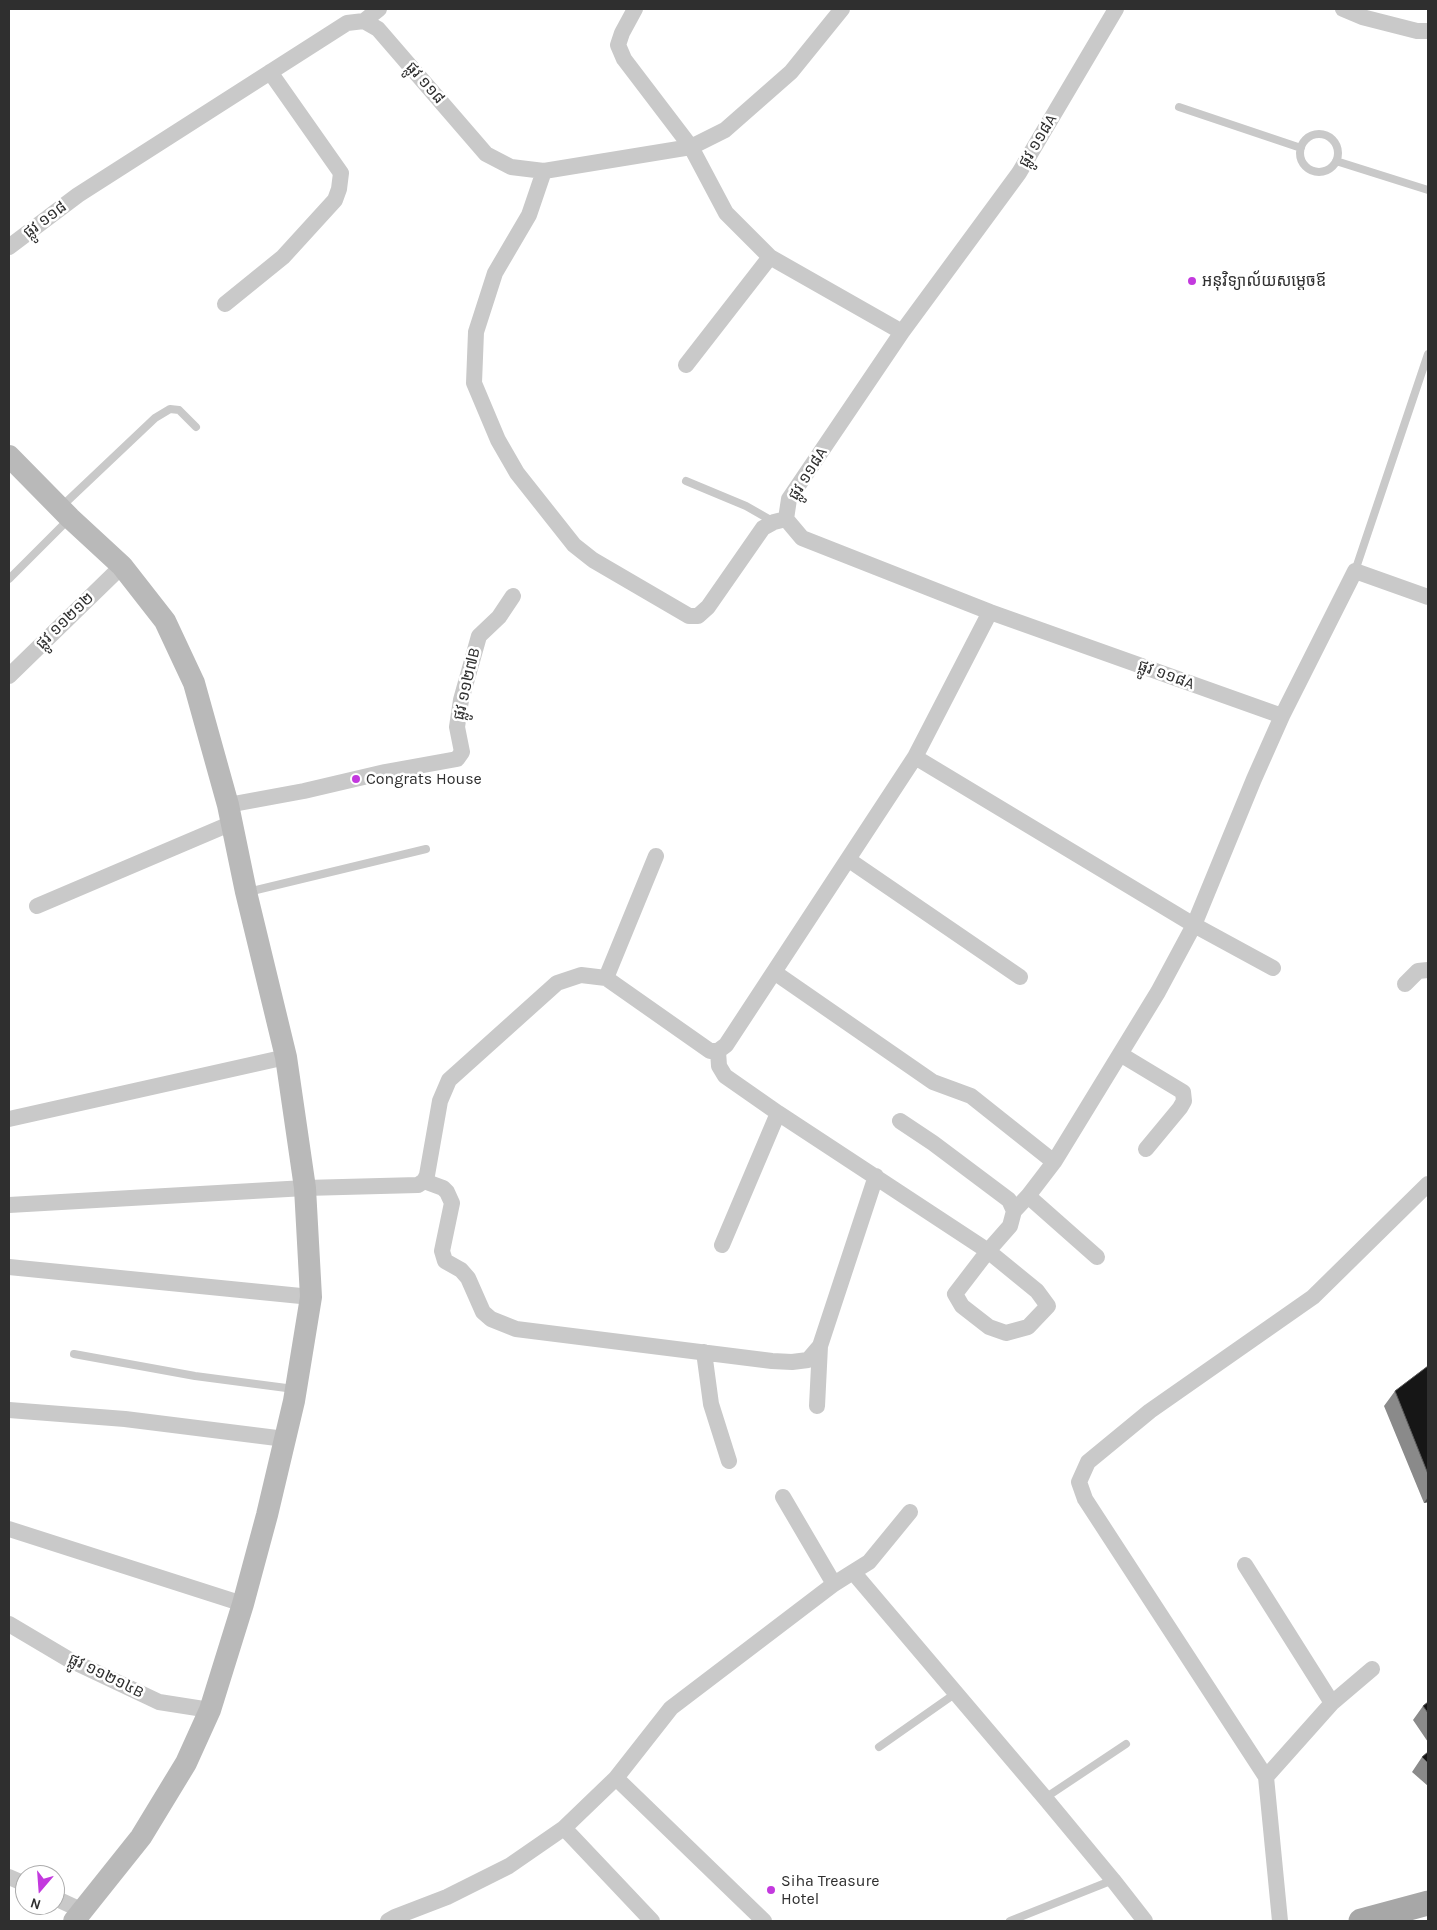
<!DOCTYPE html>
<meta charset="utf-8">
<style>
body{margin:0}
#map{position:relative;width:1437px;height:1930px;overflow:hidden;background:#fff;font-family:Karla,sans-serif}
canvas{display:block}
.frame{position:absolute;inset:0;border:10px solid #2f2f2f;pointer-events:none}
.north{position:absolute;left:15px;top:1865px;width:50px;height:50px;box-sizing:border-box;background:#fff;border:1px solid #acacac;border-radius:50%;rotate:198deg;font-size:14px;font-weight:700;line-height:20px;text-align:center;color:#2f2f2f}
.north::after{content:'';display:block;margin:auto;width:18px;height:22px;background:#c339de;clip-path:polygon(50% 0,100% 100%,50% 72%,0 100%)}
</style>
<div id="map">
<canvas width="1437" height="1930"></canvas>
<div class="frame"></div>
<div class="north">N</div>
</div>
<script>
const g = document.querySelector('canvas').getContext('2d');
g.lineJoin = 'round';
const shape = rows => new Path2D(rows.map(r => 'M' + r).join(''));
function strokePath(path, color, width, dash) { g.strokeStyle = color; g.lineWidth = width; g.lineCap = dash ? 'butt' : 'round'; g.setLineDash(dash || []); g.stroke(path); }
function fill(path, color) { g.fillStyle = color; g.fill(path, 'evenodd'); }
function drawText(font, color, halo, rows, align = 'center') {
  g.font = font + ' Karla,"Noto Sans Khmer",sans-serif'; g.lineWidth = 5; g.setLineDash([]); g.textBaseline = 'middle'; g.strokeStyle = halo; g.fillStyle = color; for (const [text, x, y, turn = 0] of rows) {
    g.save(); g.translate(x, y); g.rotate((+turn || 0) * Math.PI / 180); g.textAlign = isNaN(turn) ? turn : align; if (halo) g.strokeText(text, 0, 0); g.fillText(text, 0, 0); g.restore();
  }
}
const service = shape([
 [1179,107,1301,148],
 '1300 153a19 19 0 1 1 38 0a19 19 0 1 1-38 0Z',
 [1336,161,1428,190],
 [686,481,746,506,774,522],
 [61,507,155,418,170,409,179,410,196,427],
 [1355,571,1428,354],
 [9,579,69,519],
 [248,892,426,849],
 [74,1354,195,1376,294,1389],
 [879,1747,956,1693],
 [1045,1798,1126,1744],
 [1010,1921,1113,1880]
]);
const minor = shape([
 [635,9,622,33,618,45,624,59,691,147,726,213,770,257,902,332],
 [1116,9,1019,173,902,332,789,499,786,519,802,538,990,612,1282,716],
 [1343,9,1362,17,1417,31,1428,31],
 [364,21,379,9],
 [544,171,529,215,495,273,476,332,474,383,498,440,517,473,574,545,593,560,689,616,698,616,708,607,763,528,774,522,786,519],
 [9,247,78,195,347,23,364,21,378,29,486,154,511,167,544,171,691,147,725,130,791,72,842,9],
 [225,304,283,257,335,200,339,189,341,173,270,72],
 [686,365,770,257],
 [9,676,122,566],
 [915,757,1194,925,1273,968],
 [228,805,304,791,385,772,457,759,462,752,457,727,461,700,479,636,499,617,513,596],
 [849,860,1020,977],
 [37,906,232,823],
 [774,972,933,1082,971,1096,1054,1162],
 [606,978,656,856],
 [1405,984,1418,971,1428,970],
 [718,1051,719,1066,725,1076,778,1113,988,1251,1037,1291,1048,1306,1028,1327,1006,1333,989,1327,962,1306,955,1294,988,1251,1010,1226,1014,1211,1009,1200,933,1143,900,1121],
 [1120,1054,1183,1092,1184,1101,1180,1108,1146,1149],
 [9,1119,286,1057],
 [424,1181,443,1188,447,1192,452,1203,442,1251,445,1261,461,1270,468,1278,483,1312,491,1319,516,1329,772,1361,792,1362,808,1360,820,1346],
 [1028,1196,1097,1257],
 [9,1205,305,1188,418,1185,424,1181,427,1175,440,1101,449,1080,557,983,581,975,606,978,710,1051,718,1051,726,1045,915,757,990,612],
 [1014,1211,1028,1196,1054,1162,1158,992,1194,925,1254,779,1282,716,1355,571,1428,597],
 [722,1245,778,1113],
 [9,1267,311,1297],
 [704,1352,711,1404,729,1461],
 [817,1406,820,1346,876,1176],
 [9,1410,125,1419,285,1439],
 [783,1497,834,1584],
 [9,1529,243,1604],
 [1245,1565,1332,1703],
 [853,1572,869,1562,910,1512],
 [9,1624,68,1659,159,1702,210,1710],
 [1266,1777,1332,1703,1372,1669],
 [616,1778,764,1921],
 [564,1828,652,1921],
 [9,1877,25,1884],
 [55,1898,83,1911],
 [388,1921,395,1917,447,1897,509,1866,564,1828,616,1778,671,1708,834,1584,853,1572,1045,1798,1113,1880,1145,1921],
 [1280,1921,1266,1777,1085,1499,1079,1482,1088,1462,1150,1411,1313,1297,1428,1184]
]);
const secondary = shape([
 [9,456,70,518,122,566,165,621,194,683,228,805,246,892,286,1057,305,1188,311,1297,294,1401,267,1515,243,1604,210,1710,186,1763,141,1837,74,1921]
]);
const primary = shape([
 [1361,1921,1428,1903]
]);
const wall = shape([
 [1428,1366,1428,1502,1424,1503,1384,1406,1395,1391],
 [1428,1702,1428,1742,1413,1720,1423,1706],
 [1428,1752,1428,1786,1412,1772,1422,1757]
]);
const shadedWall = shape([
 [1428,1497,1428,1502,1424,1503]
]);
const building = shape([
 [1428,1366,1428,1474,1395,1391,1428,1366],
 [1428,1702,1428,1713,1423,1706,1428,1702],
 [1428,1752,1428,1763,1422,1757,1428,1752]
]);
const markers = [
 [1192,281,5,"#c339de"],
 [356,779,5,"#c339de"],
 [771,1890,5,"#c339de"]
];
const streetNames = [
 ["ផ្លូវ ១១៨",425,83,49],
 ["ផ្លូវ ១១៨A",1038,141,-59],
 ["ផ្លូវ ១១៨",45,220,-37],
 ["ផ្លូវ ១១៨A",808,474,-58],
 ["ផ្លូវ ១១២១២",65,621,-44],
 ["ផ្លូវ ១១៨A",1166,675,20],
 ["ផ្លូវ ១១២៧B",467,684,-77],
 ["ផ្លូវ ១១២១៤B",106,1676,26]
];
const poiNames = [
 ["អនុវិទ្យាល័យសម្តេចឪ",1202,281],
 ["Congrats House",366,779],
 ["Siha Treasure",781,1881],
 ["Hotel",781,1899]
];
strokePath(service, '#c9c9c9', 8);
strokePath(minor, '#c9c9c9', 16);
strokePath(secondary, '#b9b9b9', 22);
strokePath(primary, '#a7a7a7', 25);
fill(wall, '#8a8a8a');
fill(shadedWall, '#5c5c5c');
fill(building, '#161616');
strokePath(building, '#5c5c5c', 1);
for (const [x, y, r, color] of markers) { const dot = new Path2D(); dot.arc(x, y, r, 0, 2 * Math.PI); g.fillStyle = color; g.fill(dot); strokePath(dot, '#fff', 2); }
drawText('16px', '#2f2f2f', '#fff', streetNames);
drawText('16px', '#2f2f2f', '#fff', poiNames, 'left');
</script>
